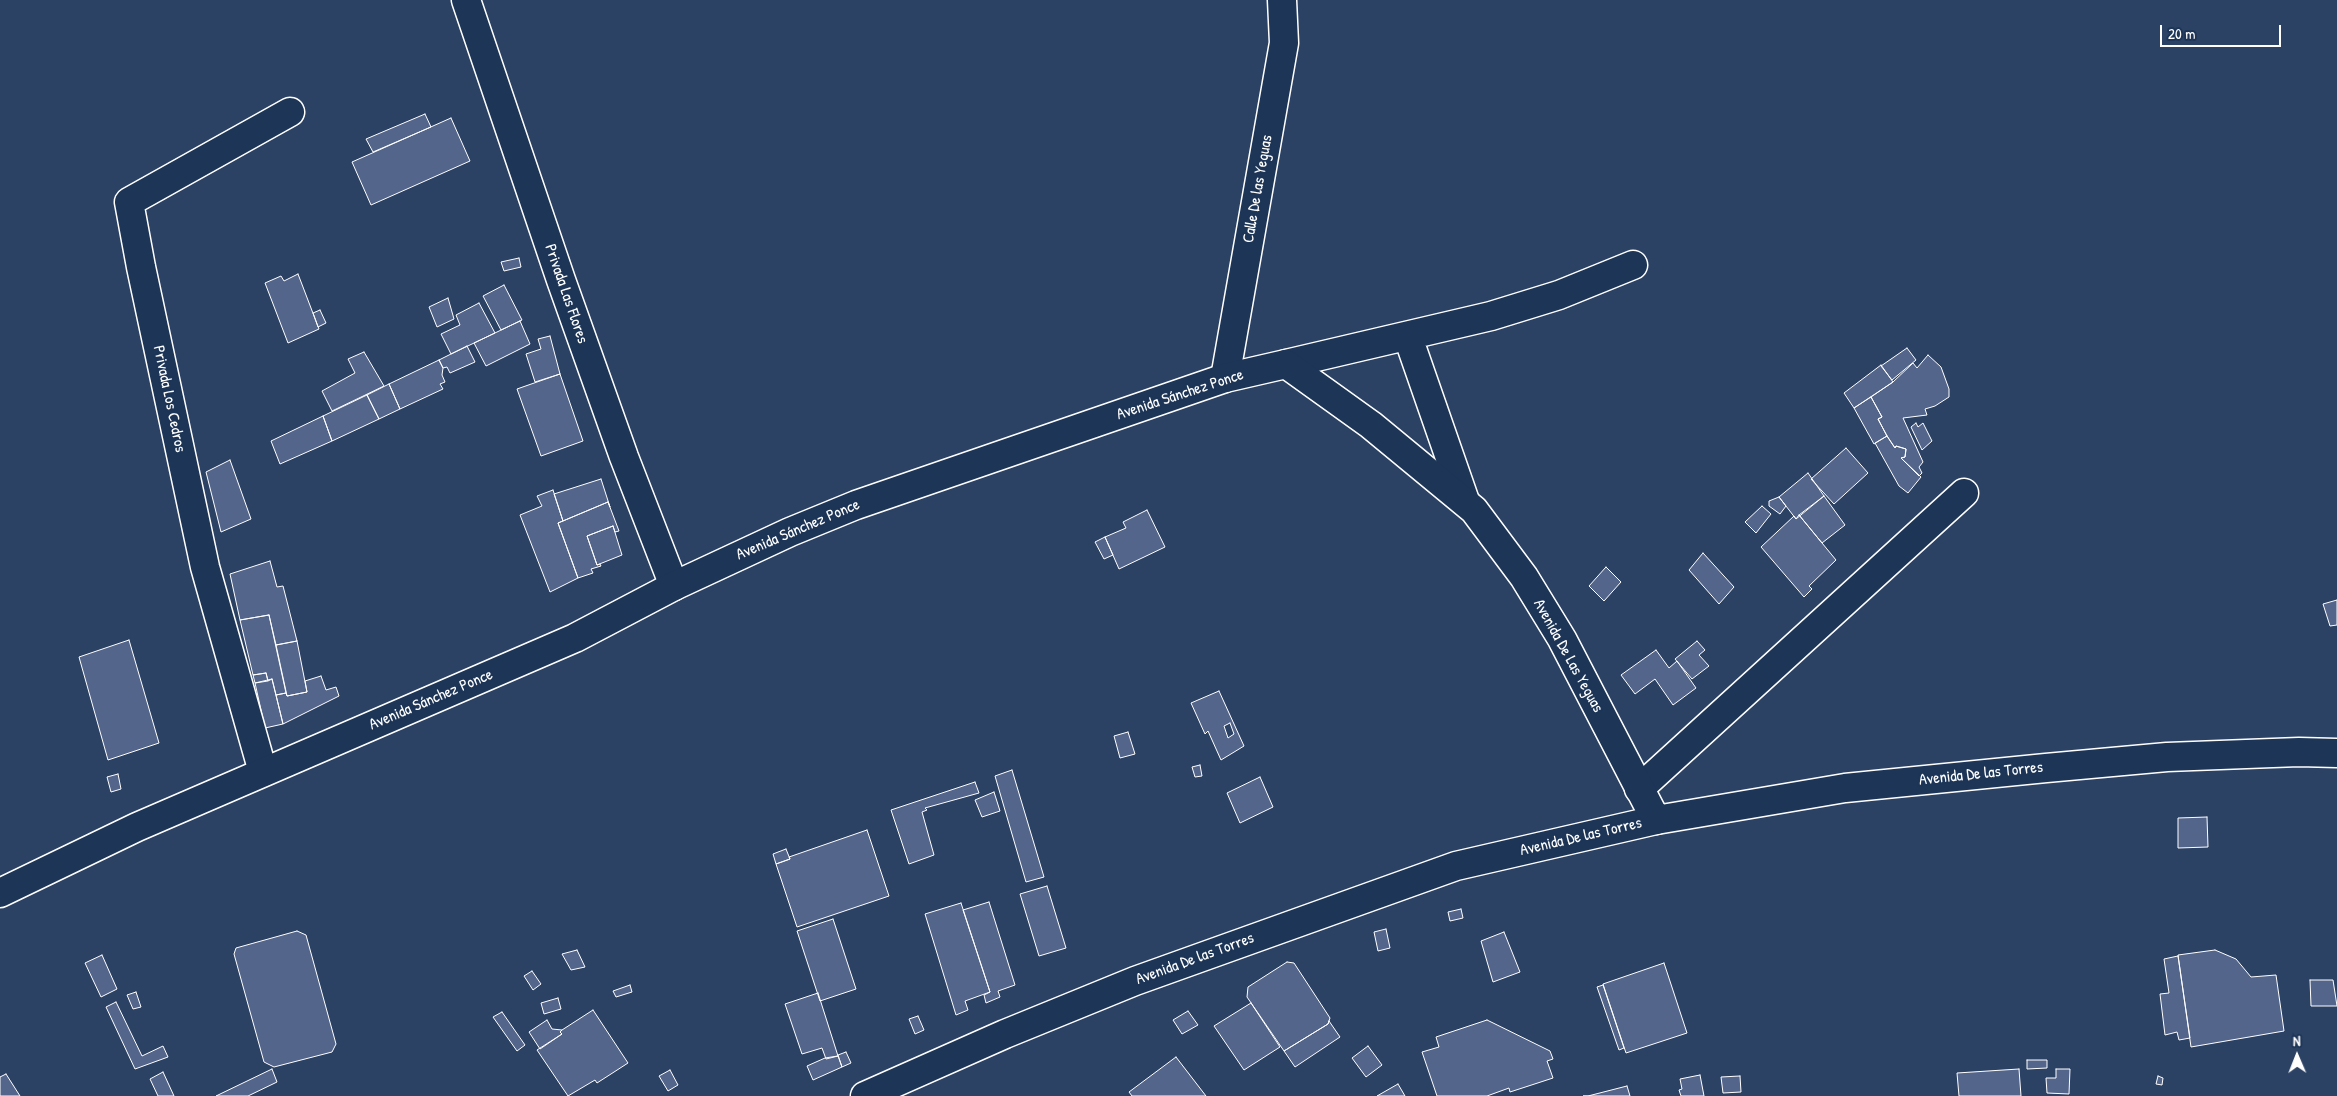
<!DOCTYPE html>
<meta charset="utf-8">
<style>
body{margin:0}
#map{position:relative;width:2337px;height:1096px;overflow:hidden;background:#2b4265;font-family:"Patrick Hand",sans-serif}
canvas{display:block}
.north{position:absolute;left:2272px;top:1031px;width:50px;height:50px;-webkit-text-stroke:4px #1d3557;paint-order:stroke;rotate:359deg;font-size:14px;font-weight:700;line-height:20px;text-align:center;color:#fff}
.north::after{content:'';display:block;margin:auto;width:18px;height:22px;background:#fff;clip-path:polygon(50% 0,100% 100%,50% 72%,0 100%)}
.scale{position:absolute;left:2160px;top:25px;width:121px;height:22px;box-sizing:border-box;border:2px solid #fff;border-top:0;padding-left:6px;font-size:15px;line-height:18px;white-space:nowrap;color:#fff;-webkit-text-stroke:4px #1d3557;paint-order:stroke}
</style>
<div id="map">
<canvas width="2337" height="1096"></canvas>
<div class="north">N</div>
<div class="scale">20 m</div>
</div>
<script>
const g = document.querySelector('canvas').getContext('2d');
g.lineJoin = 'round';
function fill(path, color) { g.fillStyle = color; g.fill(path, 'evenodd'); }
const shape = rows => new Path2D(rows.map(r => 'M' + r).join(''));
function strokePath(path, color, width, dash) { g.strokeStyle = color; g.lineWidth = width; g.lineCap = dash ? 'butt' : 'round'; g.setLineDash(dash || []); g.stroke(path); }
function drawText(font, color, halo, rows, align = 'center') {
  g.font = font + ' "Patrick Hand",sans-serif'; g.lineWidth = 4; g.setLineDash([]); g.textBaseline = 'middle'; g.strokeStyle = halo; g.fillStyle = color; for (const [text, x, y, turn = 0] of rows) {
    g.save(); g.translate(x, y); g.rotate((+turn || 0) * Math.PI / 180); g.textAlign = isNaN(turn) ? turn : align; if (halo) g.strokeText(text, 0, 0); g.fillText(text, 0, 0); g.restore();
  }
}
const building = shape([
 [425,114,431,127,373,152,366,139,425,114],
 [451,118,470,161,371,205,352,162,451,118],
 [519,258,521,267,504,271,501,262,519,258],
 [298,274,319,329,288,343,265,283,281,276,284,281,298,274],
 [504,285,522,320,501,330,483,296,504,285],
 [448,298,454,319,437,327,429,307,448,298],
 [479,303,495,333,451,354,441,334,460,325,456,315,479,303],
 [320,310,326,323,318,327,313,313,320,310],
 [520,321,530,344,486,366,474,343,520,321],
 [550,336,560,374,535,382,526,354,541,349,538,339,550,336],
 [467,346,475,362,450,373,447,367,443,368,439,360,467,346],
 [1907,348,1916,360,1892,380,1881,366,1907,348],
 [364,352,384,386,332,411,322,391,355,373,348,359,364,352],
 [1928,355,1941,367,1949,389,1949,397,1935,406,1925,409,1927,415,1903,418,1923,462,1919,467,1922,473,1919,476,1901,458,1905,457,1906,449,1896,446,1895,448,1887,436,1878,419,1882,417,1871,397,1893,382,1913,363,1917,368,1928,355],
 [439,360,443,368,442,375,445,382,440,384,443,389,400,409,389,384,439,360],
 [1881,365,1893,382,1854,408,1844,393,1881,365],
 [560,374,583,441,541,456,517,389,560,374],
 [389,384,400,409,379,419,367,395,389,384],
 [367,395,379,419,332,441,323,416,367,395],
 [1871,397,1882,417,1878,419,1887,436,1874,444,1854,408,1871,397],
 [323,416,332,441,280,464,271,441,323,416],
 [1916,423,1918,427,1923,423,1932,441,1922,450,1911,427,1916,423],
 [1887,436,1895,448,1896,446,1906,449,1905,457,1901,458,1921,477,1908,493,1899,486,1875,443,1887,436],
 [1846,448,1868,473,1834,504,1811,479,1846,448],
 [230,460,251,519,221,532,206,472,230,460],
 [1808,473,1824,496,1796,519,1779,497,1808,473],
 [601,479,610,507,608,502,563,521,554,494,601,479],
 [553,490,563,521,558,523,578,578,550,592,520,515,542,506,537,496,553,490],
 [1824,496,1845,525,1822,543,1799,515,1824,496],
 [1779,497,1786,506,1780,514,1769,506,1769,501,1779,497],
 [608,502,619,531,615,532,613,526,587,536,597,565,600,564,601,566,591,569,593,573,578,578,558,523,608,502],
 [1762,506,1771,514,1756,533,1745,522,1762,506],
 [1147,510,1165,547,1119,569,1105,537,1126,528,1123,522,1147,510],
 [1799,515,1836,560,1809,586,1812,589,1804,597,1761,547,1794,516,1796,519,1799,515],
 [613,526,622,555,597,565,587,536,613,526],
 [1105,537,1113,555,1104,559,1095,542,1105,537],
 [1703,553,1734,587,1719,604,1689,570,1703,553],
 [270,561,277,587,283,586,297,641,276,645,269,615,240,620,230,574,270,561],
 [1606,567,1621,582,1604,601,1589,586,1606,567],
 [2337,600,2337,625,2330,626,2323,604,2337,600],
 [269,615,286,693,276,695,272,679,268,681,266,673,253,675,240,620,269,615],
 [129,640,159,743,108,760,79,657,129,640],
 [297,641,307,692,287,696,276,645,297,641],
 [1697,641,1705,650,1699,655,1709,666,1692,679,1675,659,1697,641],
 [1656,650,1669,668,1677,661,1696,688,1673,705,1655,679,1635,694,1621,675,1656,650],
 [266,673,268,681,255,683,253,675,266,673],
 [321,676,326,690,336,687,339,696,283,724,276,695,286,693,287,696,307,692,305,681,321,676],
 [272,679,283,724,265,728,255,683,272,679],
 [1219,691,1244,746,1221,760,1208,731,1205,734,1191,703,1219,691],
 [1230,723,1234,734,1228,738,1224,726,1230,723],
 [1128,732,1135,754,1120,758,1114,736,1128,732],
 [1200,765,1202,776,1195,777,1192,767,1200,765],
 [1012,770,1044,877,1026,882,995,776,1012,770],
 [118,774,121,789,111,792,107,777,118,774],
 [1260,777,1273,807,1240,823,1227,793,1260,777],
 [975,782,979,793,925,808,927,810,922,812,934,855,909,864,891,810,975,782],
 [994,792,1000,811,982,817,975,800,994,792],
 [2207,817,2208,847,2178,848,2178,818,2207,817],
 [867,830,889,896,797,927,776,864,790,859,789,857,867,830],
 [786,849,790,859,776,864,773,854,786,849],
 [1047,886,1066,948,1039,956,1020,894,1047,886],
 [989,902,1015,985,998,991,1000,997,986,1003,984,995,990,992,963,910,989,902],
 [961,903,990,992,965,1001,968,1010,956,1015,925,914,961,903],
 [1461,909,1463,918,1450,921,1448,912,1461,909],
 [833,919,856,989,820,1001,797,931,833,919],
 [1386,929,1390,948,1378,951,1374,932,1386,929],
 [297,931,306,935,336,1044,332,1052,274,1067,264,1062,234,954,236,948,297,931],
 [1504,932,1520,972,1493,982,1481,941,1504,932],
 [577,950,585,967,571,970,562,954,577,950],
 [2215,950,2236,959,2251,977,2276,975,2284,1031,2191,1047,2178,955,2215,950],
 [102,955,117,989,101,997,85,963,102,955],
 [2178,956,2190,1038,2179,1040,2177,1032,2165,1035,2160,994,2169,993,2164,959,2178,956],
 [1287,962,1294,963,1330,1018,1328,1024,1284,1051,1247,997,1248,987,1287,962],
 [1664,963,1687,1033,1626,1053,1603,984,1664,963],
 [532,971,541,984,533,990,524,976,532,971],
 [2310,980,2333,980,2337,1006,2311,1006,2310,980],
 [630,985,632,992,616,997,613,991,630,985],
 [1603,985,1624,1048,1619,1050,1597,987,1603,985],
 [136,992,141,1007,133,1009,127,995,136,992],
 [818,993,838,1056,826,1059,822,1048,802,1054,785,1004,818,993],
 [558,998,561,1009,544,1014,541,1003,558,998],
 [116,1002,142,1056,163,1046,168,1057,135,1069,106,1007,116,1002],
 [1251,1003,1280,1047,1244,1070,1214,1026,1251,1003],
 [593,1010,628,1063,597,1083,595,1080,568,1096,537,1050,562,1034,560,1032,562,1030,593,1010],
 [1188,1011,1198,1025,1182,1034,1173,1020,1188,1011],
 [502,1012,525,1045,517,1051,493,1017,502,1012],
 [918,1016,924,1030,915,1034,909,1019,918,1016],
 [547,1020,552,1029,562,1030,560,1032,562,1034,540,1049,529,1032,547,1020],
 [1487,1020,1550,1051,1553,1059,1547,1061,1553,1078,1510,1092,1509,1088,1487,1096,1437,1096,1422,1052,1439,1047,1436,1037,1487,1020],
 [1329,1021,1340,1037,1295,1067,1284,1051,1328,1024,1329,1021],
 [1368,1046,1382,1065,1366,1077,1352,1058,1368,1046],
 [846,1052,851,1063,842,1067,838,1055,846,1052],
 [838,1056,842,1067,813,1080,807,1066,825,1058,838,1056],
 [1176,1057,1206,1096,1132,1096,1129,1092,1176,1057],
 [2027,1060,2047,1060,2047,1068,2027,1069,2027,1060],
 [272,1069,277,1082,248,1096,216,1096,272,1069],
 [2019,1069,2021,1096,1959,1096,1957,1073,2019,1069],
 [2056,1069,2070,1069,2069,1094,2047,1093,2046,1078,2056,1078,2056,1069],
 [670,1070,678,1085,668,1091,659,1076,670,1070],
 [163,1072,174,1096,158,1096,150,1079,163,1072],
 [6,1074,20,1096,0,1096,0,1077,6,1074],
 [1700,1075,1704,1096,1681,1096,1679,1090,1682,1089,1680,1079,1700,1075],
 [1740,1076,1741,1092,1723,1093,1721,1077,1740,1076],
 [2158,1076,2163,1078,2162,1085,2156,1084,2158,1076],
 [1398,1084,1405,1096,1377,1096,1398,1084],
 [1627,1086,1630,1096,1583,1096,1588,1096,1627,1086]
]);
const minor = shape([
 [466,0,561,280,624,457,674,586],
 [1408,337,1465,501],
 [1286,364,1491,316,1559,295,1633,265],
 [1225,378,1284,43,1282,0],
 [263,772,205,567,141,267,129,202,290,112],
 [1639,789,1964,493],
 [865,1096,1005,1034,1135,981,1456,866,1656,820]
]);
const tertiary = shape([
 [0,893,137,827,575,638,674,586,790,532,856,505,1225,378,1286,364,1371,425,1474,510,1524,577,1562,639,1656,820,1845,788,2046,768,2167,757,2299,752,2337,753]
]);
const streetNames = [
 ["Calle De las Yeguas",1258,189,-80],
 ["Privada Las Flores",566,294,71],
 ["Avenida Sánchez Ponce",1180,395,-18],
 ["Privada Los Cedros",169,399,78],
 ["Avenida Sánchez Ponce",798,530,-23],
 ["Avenida De Las Yeguas",1568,656,61],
 ["Avenida Sánchez Ponce",431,700,-23],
 ["Avenida De las Torres",1981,774,-6],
 ["Avenida De las Torres",1581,837,-13],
 ["Avenida De las Torres",1195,959,-20]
];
fill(building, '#54658b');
strokePath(building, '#fff', 1);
strokePath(minor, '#fff', 31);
strokePath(tertiary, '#fff', 31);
strokePath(minor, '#1d3557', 28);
strokePath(tertiary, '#1d3557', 28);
drawText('16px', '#fff', '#1d3557', streetNames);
</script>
